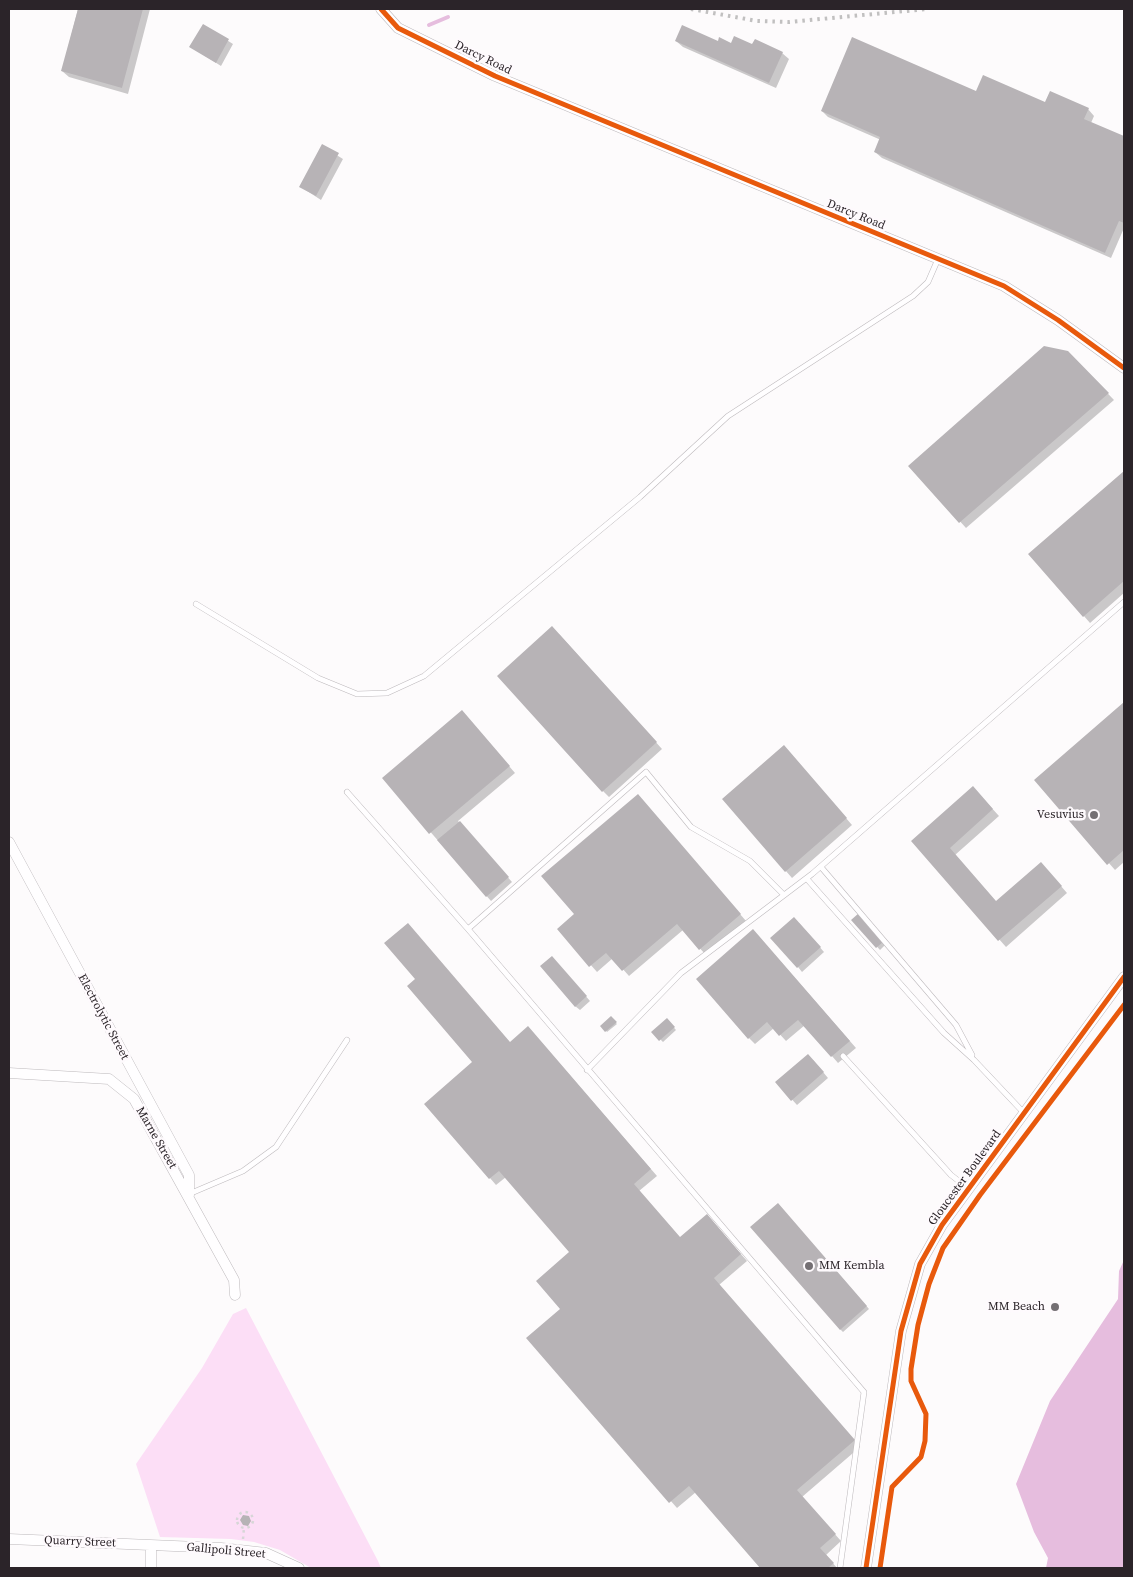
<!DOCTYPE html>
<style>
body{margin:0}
#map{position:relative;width:1133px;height:1577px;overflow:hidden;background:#fdfbfc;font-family:"Source Serif 4",serif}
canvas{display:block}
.frame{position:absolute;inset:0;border:10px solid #2b2429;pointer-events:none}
</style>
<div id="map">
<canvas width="1133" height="1577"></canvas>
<div class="frame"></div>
</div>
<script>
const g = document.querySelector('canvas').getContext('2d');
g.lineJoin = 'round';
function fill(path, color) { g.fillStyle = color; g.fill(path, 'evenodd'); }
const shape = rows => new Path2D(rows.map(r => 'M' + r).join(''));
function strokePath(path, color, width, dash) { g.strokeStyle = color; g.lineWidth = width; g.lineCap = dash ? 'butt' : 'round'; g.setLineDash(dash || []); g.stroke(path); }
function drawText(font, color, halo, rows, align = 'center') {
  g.font = font + ' "Source Serif 4",serif'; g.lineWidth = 5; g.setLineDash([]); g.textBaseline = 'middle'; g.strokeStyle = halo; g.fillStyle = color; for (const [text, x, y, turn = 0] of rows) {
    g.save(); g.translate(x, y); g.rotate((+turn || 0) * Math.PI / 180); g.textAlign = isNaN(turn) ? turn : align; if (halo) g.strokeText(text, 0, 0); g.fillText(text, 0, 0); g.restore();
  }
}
const green = shape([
 [246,1308,378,1561,381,1568,311,1568,280,1550,254,1542,231,1539,160,1537,136,1464,202,1368,233,1314]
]);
const water = shape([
 [1124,1260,1124,1568,1046,1568,1048,1558,1034,1532,1016,1484,1050,1401,1118,1299,1119,1271]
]);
const shadow = shape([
 [78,9,150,9,128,94,69,77,62,71],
 [203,25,233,44,221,66,191,47],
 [676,41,753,46,782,53,789,59,776,88,683,47],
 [977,93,1088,109,1094,116,1091,123,1124,138,1124,228,1111,258,882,158,875,152,881,140,828,117,822,111],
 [322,146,343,159,321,200,301,187],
 [1068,352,1114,400,966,528,910,466],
 [1124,473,1124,593,1090,623,1030,554],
 [559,634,662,749,609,797,603,791],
 [1124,704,1124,862,1115,870,1036,780],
 [468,718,515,773,458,821,512,882,491,901,384,779],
 [790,753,852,825,792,878,723,799],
 [979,794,999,816,955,855,997,903,1047,870,1067,893,1006,947,912,841],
 [644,802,746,921,706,955,683,930,629,976,613,958,597,972,559,929,575,914],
 [859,915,885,945,880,950,853,920],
 [799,923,824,952,802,972,798,967],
 [759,937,856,1048,838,1063,805,1025,786,1041,774,1028,755,1044,749,1038],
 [556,962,590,1001,580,1010,575,1006],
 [611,1018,617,1024,607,1032,602,1026],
 [667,1020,676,1030,663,1042,653,1032],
 [534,1034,657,1176,639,1191,681,1239,713,1222,747,1261,719,1285,860,1447,802,1497,841,1541,826,1555,837,1568,762,1568,696,1492,677,1508,528,1338,561,1309,571,1252,506,1177,496,1185,426,1104,510,1043],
 [813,1060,828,1078,797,1105,777,1083],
 [780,1207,869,1309,843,1332,840,1329]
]);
const stream = shape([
 [429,25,448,17]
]);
const building = shape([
 [78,9,143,9,122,88,61,71],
 [203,24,229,39,216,63,189,47],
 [682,25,718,41,719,37,731,43,734,36,752,44,755,39,783,52,769,83,675,41],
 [852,37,976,91,983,75,1045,102,1050,91,1089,108,1084,119,1124,136,1124,223,1119,221,1105,253,874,152,880,137,821,111],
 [322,144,339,153,316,196,299,187],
 [1044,346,1068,351,1109,393,959,523,908,466],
 [1124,471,1124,581,1083,617,1028,554],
 [552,626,657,742,602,792,497,676],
 [1124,702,1124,850,1107,865,1034,780],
 [462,710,510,766,429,834,382,778],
 [784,745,847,818,785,872,722,799],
 [973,786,993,809,950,848,996,901,1041,862,1062,886,998,941,911,841],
 [638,794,741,914,699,950,677,924,622,971,606,953,589,967,557,929,574,914,541,876],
 [460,821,509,877,486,897,437,840],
 [859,913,883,942,876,948,851,920],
 [794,917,821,947,797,968,770,938],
 [408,923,510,1042,528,1026,651,1169,634,1184,680,1237,707,1214,741,1254,714,1278,855,1440,797,1490,836,1534,820,1548,834,1563,828,1568,760,1568,689,1486,669,1503,526,1338,560,1309,536,1281,569,1252,499,1171,489,1179,424,1104,472,1062,407,986,415,979,384,943],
 [753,929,850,1041,831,1057,798,1020,779,1036,767,1022,748,1039,696,979],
 [552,956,587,996,575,1007,540,966],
 [611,1016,617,1022,605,1032,600,1026],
 [667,1018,675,1027,659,1041,651,1032],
 [808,1054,824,1072,791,1101,775,1082],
 [778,1203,867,1306,840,1330,750,1227],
 [243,1515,249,1516,251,1521,248,1526,243,1525,240,1520]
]);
const path = shape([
 '237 1520a8 8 0 1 1 16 0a8 8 0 1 1-16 0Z',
 [243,1539,244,1528]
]);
const service = shape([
 [196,604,318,678,357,694,387,693,424,676,640,497,728,416,913,296,928,282,938,259],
 [347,792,468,929,864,1392,840,1568],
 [821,867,956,1025,972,1055],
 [807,879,944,1033,974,1060,1024,1113],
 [468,929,646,772,691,827,750,861,784,895],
 [843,1056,951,1175,969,1189],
 [587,1070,681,973,812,874,1124,602],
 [189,1194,243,1171,276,1147,347,1040]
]);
const minor = shape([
 [381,9,398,28,495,76,1004,286,1058,320,1124,368],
 [9,842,189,1175,189,1195],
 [9,1073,109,1079,134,1099,234,1280,235,1295],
 [9,1539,221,1548,266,1553,299,1568],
 [151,1546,151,1568],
 [866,1568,901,1331,920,1264,942,1225,1124,977]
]);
const rail = shape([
 [691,9,757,21,789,22,927,9]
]);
const cycleway = shape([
 [381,9,398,28,495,76,1004,286,1058,320,1124,368],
 [866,1568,901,1331,920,1264,942,1225,1124,977],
 [880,1568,892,1487,921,1457,925,1441,926,1414,911,1381,911,1369,918,1325,929,1284,943,1248,980,1195,1124,1005]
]);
const markers = [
 [1094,815,5,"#746f73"],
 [809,1266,5,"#746f73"],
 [1055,1307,5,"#746f73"]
];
const streetNames = [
 ["Darcy Road",483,58,26],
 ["Darcy Road",856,215,22],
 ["Electrolytic Street",103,1017,62],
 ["Marne Street",156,1138,60],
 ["Gloucester Boulevard",965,1178,-54],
 ["Quarry Street",80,1542,2],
 ["Gallipoli Street",226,1551,5]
];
const poiNames = [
 ["Vesuvius",1084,815],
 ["MM Kembla",819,1266,"left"],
 ["MM Beach",1045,1307]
];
fill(green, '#fcdef6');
fill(water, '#e6bdde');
fill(shadow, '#0003');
strokePath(stream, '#e6bdde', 4);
fill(building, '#b7b3b6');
strokePath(service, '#bdb9bc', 6);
strokePath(minor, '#bdb9bc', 11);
strokePath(path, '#d7d6d7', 2.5, [2.5, 4]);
strokePath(service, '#fffeff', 5);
strokePath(minor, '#fffeff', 10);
strokePath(rail, '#c1c0c0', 4, [2.5, 5]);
strokePath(cycleway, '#e8590c', 5);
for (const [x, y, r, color] of markers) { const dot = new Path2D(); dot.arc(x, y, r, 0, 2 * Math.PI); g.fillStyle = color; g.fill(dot); strokePath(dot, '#fefafd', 2); }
drawText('12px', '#2b2429', '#fefafd', streetNames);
drawText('12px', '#2b2429', '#fefafd', poiNames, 'right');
</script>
